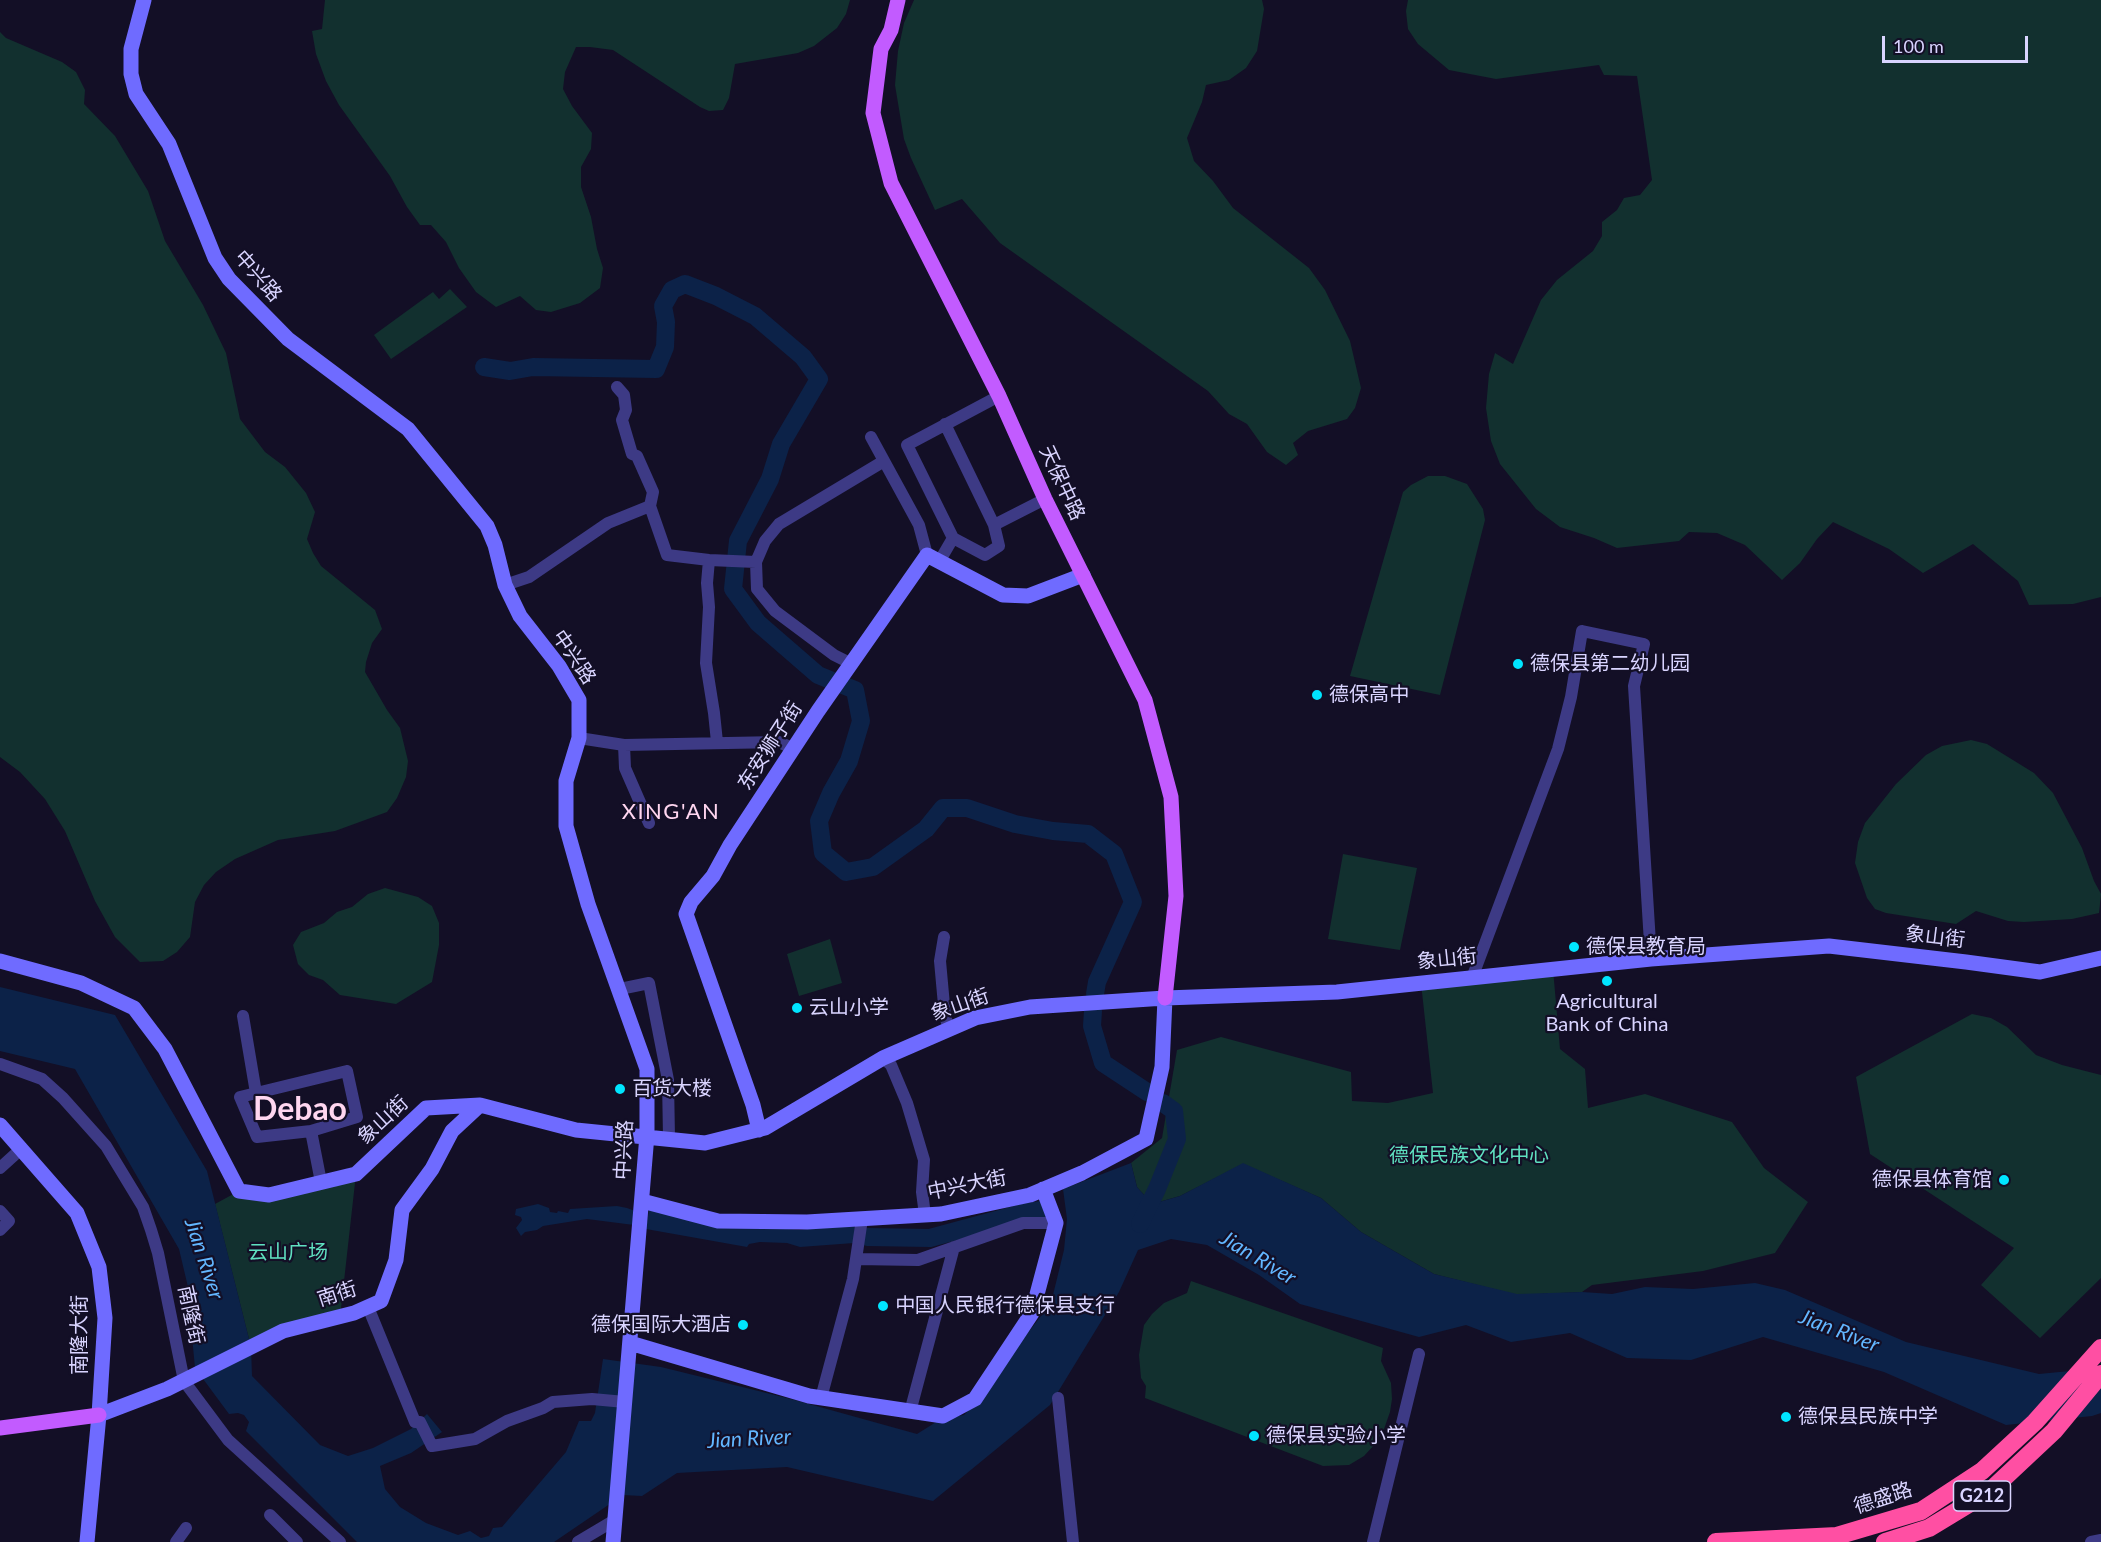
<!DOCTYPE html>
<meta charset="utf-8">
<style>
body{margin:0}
#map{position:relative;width:2101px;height:1542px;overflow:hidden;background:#130f26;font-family:Lato,sans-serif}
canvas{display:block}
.scale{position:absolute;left:1882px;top:36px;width:146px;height:27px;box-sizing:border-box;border:3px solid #d9d4ff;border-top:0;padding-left:8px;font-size:18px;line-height:21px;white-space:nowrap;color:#d9d4ff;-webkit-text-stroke:4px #130f26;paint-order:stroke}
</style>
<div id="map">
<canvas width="2101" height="1542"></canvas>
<div class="scale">100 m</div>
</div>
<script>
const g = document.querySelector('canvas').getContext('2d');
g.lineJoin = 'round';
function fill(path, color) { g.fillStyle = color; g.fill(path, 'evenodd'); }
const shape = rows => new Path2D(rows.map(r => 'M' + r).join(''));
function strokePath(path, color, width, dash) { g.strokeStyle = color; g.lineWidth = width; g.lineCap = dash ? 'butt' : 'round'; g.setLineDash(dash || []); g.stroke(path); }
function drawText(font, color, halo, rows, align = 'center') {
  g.font = font + ' Lato,"Noto Sans SC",sans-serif'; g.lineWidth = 4.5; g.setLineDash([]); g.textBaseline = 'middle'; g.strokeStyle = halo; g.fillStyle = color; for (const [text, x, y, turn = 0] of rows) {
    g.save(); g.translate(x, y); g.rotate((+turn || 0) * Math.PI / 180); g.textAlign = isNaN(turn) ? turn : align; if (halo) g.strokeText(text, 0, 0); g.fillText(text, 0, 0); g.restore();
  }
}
const green = shape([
 [325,0,850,0,846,14,837,28,814,46,798,53,735,64,729,98,723,110,709,111,700,107,613,50,590,47,576,47,565,72,563,89,572,106,592,133,591,149,581,167,581,187,591,217,597,249,603,268,600,288,580,303,551,312,536,310,520,296,496,307,476,292,459,268,446,242,431,225,420,225,407,207,390,176,339,105,326,81,316,54,312,31,322,29],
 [914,0,1262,0,1264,9,1257,51,1246,68,1229,80,1206,85,1202,102,1187,138,1194,161,1213,181,1233,208,1309,268,1325,290,1350,341,1361,388,1355,408,1347,419,1308,431,1293,443,1298,455,1286,465,1267,452,1247,424,1229,414,1208,391,1000,243,962,199,935,210,911,158,904,139,895,85,898,51,904,23],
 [1408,0,2101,0,2101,597,2073,604,2029,605,2018,581,1973,544,1923,573,1889,549,1833,522,1817,539,1800,563,1782,580,1745,545,1717,533,1689,532,1679,541,1617,548,1594,538,1560,527,1536,509,1500,464,1491,441,1486,408,1489,374,1495,353,1513,364,1541,300,1557,280,1593,251,1602,236,1602,222,1617,210,1624,198,1640,195,1652,180,1637,76,1604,75,1599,65,1496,79,1449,70,1418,44,1408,29,1406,11],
 [0,32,6,38,62,62,76,72,85,90,84,104,115,136,148,191,165,241,203,305,226,353,240,419,265,452,285,467,306,493,315,512,307,539,313,553,321,566,375,610,382,629,372,643,366,662,365,672,387,710,400,728,408,761,406,777,397,798,387,812,335,831,278,840,235,859,216,872,204,885,195,902,190,937,177,952,163,961,140,962,115,937,95,901,65,831,45,799,20,772,0,757],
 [450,289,467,307,391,359,374,335,433,292,439,299],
 [1428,476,1445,476,1467,484,1483,509,1485,520,1440,695,1350,676,1403,492,1411,485],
 [1971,740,1987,744,2034,773,2053,793,2082,848,2094,881,2101,894,2099,913,2072,919,2024,922,2008,921,1976,911,1956,924,1886,913,1875,909,1867,898,1855,863,1858,842,1865,823,1896,784,1926,755,1942,746],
 [1343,854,1417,868,1400,950,1328,939],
 [385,888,418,897,432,906,439,923,439,945,432,982,396,1004,340,995,323,980,309,975,298,964,293,945,301,932,324,923,337,912,352,907,368,894],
 [830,939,842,983,799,996,787,954],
 [1553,969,1560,1049,1585,1069,1588,1108,1645,1094,1732,1122,1764,1168,1808,1202,1775,1253,1703,1271,1592,1285,1582,1292,1517,1295,1434,1274,1361,1232,1321,1198,1243,1164,1180,1196,1152,1204,1137,1187,1131,1163,1162,1138,1177,1050,1221,1037,1351,1072,1352,1101,1388,1103,1433,1093,1421,983],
 [1972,1014,1991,1018,2007,1027,2036,1055,2062,1065,2101,1075,2101,1278,2040,1338,1981,1285,2014,1248,1870,1154,1856,1077],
 [356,1174,340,1317,251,1347,215,1204,239,1191,269,1195],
 [1191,1281,1383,1348,1381,1361,1391,1383,1392,1399,1390,1412,1384,1429,1375,1444,1364,1456,1349,1465,1323,1466,1145,1398,1146,1386,1141,1378,1139,1355,1144,1325,1152,1314,1164,1303,1187,1293]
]);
const water = shape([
 [0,987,115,1015,207,1171,251,1347,252,1376,320,1445,348,1456,373,1448,411,1429,427,1414,442,1432,411,1453,380,1466,385,1489,400,1507,426,1523,458,1535,470,1531,481,1538,489,1536,493,1528,502,1527,566,1452,579,1421,591,1421,595,1413,603,1359,661,1367,791,1399,917,1434,941,1419,964,1415,989,1390,1006,1361,1051,1303,1064,1250,1067,1219,1063,1189,1131,1163,1137,1187,1152,1204,1180,1196,1243,1163,1321,1198,1361,1232,1434,1274,1517,1294,1582,1292,1612,1294,1645,1287,1693,1289,1755,1283,1785,1290,1906,1342,2039,1374,2101,1368,2101,1413,2092,1416,2006,1425,1884,1372,1763,1337,1691,1360,1627,1358,1570,1333,1511,1342,1466,1325,1419,1337,1300,1304,1259,1275,1207,1245,1171,1239,1138,1250,1119,1292,1050,1405,933,1501,787,1467,677,1473,642,1496,623,1495,554,1542,357,1542,246,1431,249,1422,244,1415,238,1413,229,1414,195,1368,190,1315,196,1312,195,1303,188,1298,188,1287,179,1249,75,1069,0,1051],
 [538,1204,549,1208,550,1212,557,1213,558,1211,568,1213,570,1209,617,1206,627,1208,635,1211,634,1225,587,1219,543,1226,537,1230,525,1232,521,1236,516,1228,522,1220,521,1217,515,1215,516,1209],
 [649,1210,774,1228,800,1230,835,1226,855,1227,854,1243,800,1247,787,1243,760,1242,749,1244,747,1247,646,1229]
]);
const river = shape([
 [484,367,510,371,533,367,656,369,665,347,666,322,663,306,672,290,685,284,716,296,755,316,803,357,819,379,781,444,770,479,738,541,733,589,758,623,818,675,855,690,861,721,849,761,831,793,819,821,823,853,846,872,873,867,926,829,943,808,967,808,1015,824,1053,831,1088,834,1114,854,1133,902,1097,982,1095,994],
 [1093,1011,1092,1026,1103,1063,1147,1092],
 [1140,1224,1157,1189,1177,1139,1174,1111,1163,1103],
 [867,1237,930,1238,1026,1212,1042,1210]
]);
const street = shape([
 [617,387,624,395,626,410,622,420,632,454,637,456,653,492,650,506,667,555,709,560,756,562],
 [945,424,994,525],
 [871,437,919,525,927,555],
 [953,538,985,555,999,546,994,525,1045,499],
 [709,560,707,583,709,607,706,663,714,713,717,742],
 [939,562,953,538,907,445,999,396],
 [505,585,529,577,608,523,650,506],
 [850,663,834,655,775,611,757,589,756,562,765,541,779,524,884,461],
 [579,738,624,745,779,742,794,749],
 [624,745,625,768,649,823],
 [944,937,940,961,945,1016,949,1029],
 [1472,978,1558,749,1571,697,1582,631,1644,644,1634,686,1651,959],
 [620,989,649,983,668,1080,669,1138],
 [243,1016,256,1093],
 [883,1058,891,1065,907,1103,924,1160,922,1192,925,1215],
 [0,1064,42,1079,63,1098,106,1146,143,1207,151,1230,158,1253,184,1381,228,1440,340,1542],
 [347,1071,357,1117,311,1131,257,1137,240,1097,347,1071],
 [311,1131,321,1182],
 [0,1168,21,1149],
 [0,1211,9,1221,0,1230],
 [856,1259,918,1260,1023,1223,1056,1223],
 [368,1307,415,1422,420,1422,432,1446,475,1439,507,1421,543,1408,553,1402,592,1399,625,1402],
 [821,1398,853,1279,862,1219],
 [1058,1398,1073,1542],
 [910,1412,954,1247],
 [270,1515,297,1542],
 [176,1542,186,1528],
 [578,1542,615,1520],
 [1373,1542,1419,1354],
 [2091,1542,2101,1540]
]);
const secondary = shape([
 [144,0,131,49,131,74,136,94,169,144,215,258,229,279,288,339,408,429,487,526,495,545,505,585,520,616,559,666,579,700,579,738,566,781,566,826,588,904,647,1069,647,1135,613,1542],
 [0,961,81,983,134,1008,165,1049,239,1191,269,1195,356,1174,426,1108,480,1105,576,1130,705,1143,765,1128,883,1058,975,1018,1030,1007,1165,998,1337,992,1651,959,1829,946,1966,962,2040,972,2101,958],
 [0,1125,77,1213,99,1267,105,1318,99,1415,87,1542],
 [759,1130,753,1105,686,914,691,902,713,876,730,845,818,711,927,555,1003,595,1028,596,1083,575],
 [642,1201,718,1221,807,1222,941,1214,1030,1195,1082,1173,1146,1139,1162,1067,1165,998],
 [630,1343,809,1396,943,1416,975,1399,1032,1313,1056,1223,1043,1189],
 [99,1415,167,1389,283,1331,354,1313,381,1301,396,1260,402,1210,432,1169,452,1131,480,1105]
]);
const primary = shape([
 [898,0,891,30,881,49,873,113,891,183,999,396,1045,499,1145,700,1171,797,1176,896,1165,998],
 [0,1428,99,1415]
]);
const highway = shape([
 [1716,1542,1837,1536,1921,1511,1982,1471,2035,1422,2101,1348],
 [1885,1542,1929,1528,1990,1491,2054,1431,2101,1374]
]);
const markers = [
 [1518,664,6,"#00e5ff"],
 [1317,695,6,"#00e5ff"],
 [1574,947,6,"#00e5ff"],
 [1607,981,6,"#00e5ff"],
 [797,1008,6,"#00e5ff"],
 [620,1089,6,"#00e5ff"],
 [2004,1180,6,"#00e5ff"],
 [883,1306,6,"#00e5ff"],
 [743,1325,6,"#00e5ff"],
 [1786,1417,6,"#00e5ff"],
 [1254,1436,6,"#00e5ff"]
];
const shields = [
 [1982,1496,57]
];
const shieldNames = [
 ["G212",1982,1496]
];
const streetNames = [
 ["中兴路",258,276,49],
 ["天保中路",1062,483,65],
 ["中兴路",574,657,56],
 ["东安狮子街",770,746,-57],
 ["象山街",1935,937,7],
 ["象山街",1447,959,-6],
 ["象山街",960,1005,-19],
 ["象山街",383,1120,-43],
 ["中兴路",624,1150,-87],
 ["中兴大街",967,1185,-11],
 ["南街",337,1294,-18],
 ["南隆街",191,1315,78],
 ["南隆大街",80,1335,-90],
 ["德盛路",1883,1498,-18]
];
const poiNames = [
 ["德保县第二幼儿园",1530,664],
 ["德保高中",1329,695],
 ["德保县教育局",1586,947],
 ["Agricultural",1607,1002,"center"],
 ["Bank of China",1607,1025,"center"],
 ["云山小学",809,1008],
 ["百货大楼",632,1089],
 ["德保县体育馆",1992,1180,"right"],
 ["中国人民银行德保县支行",895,1306],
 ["德保国际大酒店",731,1325,"right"],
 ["德保县民族中学",1798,1417],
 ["德保县实验小学",1266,1436]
];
const parkNames = [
 ["德保民族文化中心",1469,1156],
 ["云山广场",288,1253]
];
const waterNames = [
 ["Jian River",1258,1258,31],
 ["Jian River",204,1259,72],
 ["Jian River",1839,1331,21],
 ["Jian River",749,1439,-3]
];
const quarterNames = [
 ["XING'AN",671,812]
];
const townNames = [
 ["Debao",300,1110]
];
fill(green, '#12302f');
fill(water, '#0c2248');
strokePath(river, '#0c2248', 18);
strokePath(street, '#3d3a85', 12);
strokePath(secondary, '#6f6bff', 15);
strokePath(primary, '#c25bff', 15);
strokePath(highway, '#ff4fa3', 18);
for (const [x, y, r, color] of markers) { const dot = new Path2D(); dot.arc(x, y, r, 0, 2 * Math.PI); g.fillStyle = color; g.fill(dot); strokePath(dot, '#130f26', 2); }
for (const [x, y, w] of shields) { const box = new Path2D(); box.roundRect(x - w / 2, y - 15, w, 30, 4.5); g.fillStyle = '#130f26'; g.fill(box); strokePath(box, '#d9d4ff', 1.5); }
drawText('bold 18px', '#d9d4ff', null, shieldNames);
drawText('20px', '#d9d4ff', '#130f26', streetNames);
drawText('20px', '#d9d4ff', '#130f26', poiNames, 'left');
drawText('20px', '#5fe0c0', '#130f26', parkNames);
drawText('italic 21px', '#62b6ff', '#130f26', waterNames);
g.letterSpacing = '1.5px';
drawText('22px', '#ffd6f0', '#130f26', quarterNames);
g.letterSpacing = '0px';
drawText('bold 32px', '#ffd6f0', '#130f26', townNames);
</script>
